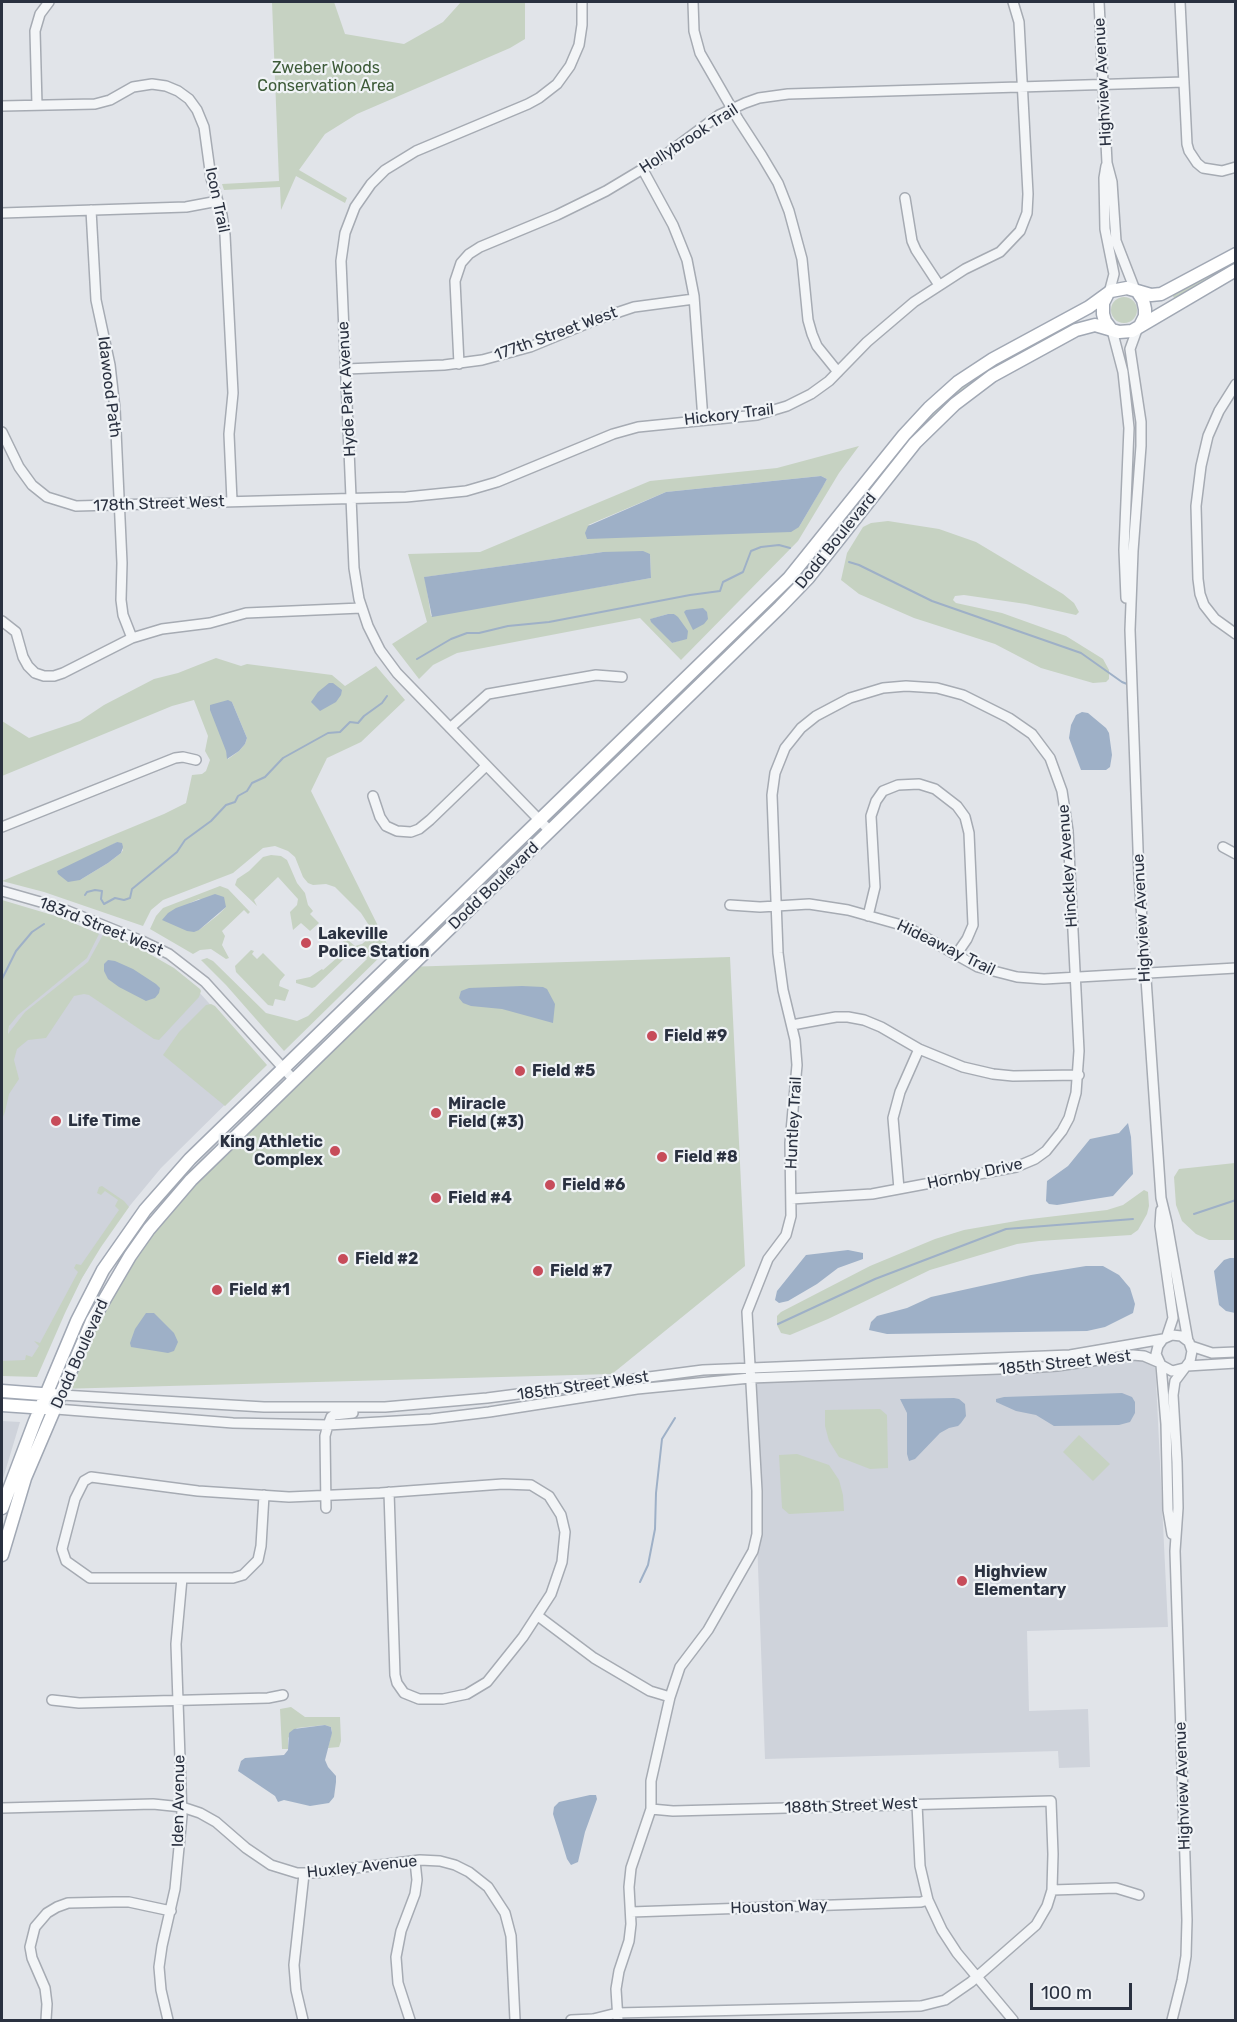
<!DOCTYPE html>
<style>
body{margin:0}
#map{position:relative;width:1237px;height:2022px;overflow:hidden;background:#e1e4e9;font-family:Rubik,sans-serif}
canvas{display:block}
.frame{position:absolute;inset:0;border:3px solid #2a3140;pointer-events:none}
.scale{position:absolute;left:1030px;top:1983px;width:102px;height:27px;box-sizing:border-box;border:3px solid #2a3140;border-top:0;padding-left:8px;font-size:18px;line-height:21px;white-space:nowrap;color:#2a3140;-webkit-text-stroke:4px #f0f3f6;paint-order:stroke}
</style>
<div id="map">
<canvas width="1237" height="2022"></canvas>
<div class="frame"></div>
<div class="scale">100 m</div>
</div>
<script>
const g = document.querySelector('canvas').getContext('2d');
g.lineJoin = 'round';
function fill(path, color) { g.fillStyle = color; g.fill(path, 'evenodd'); }
const shape = rows => new Path2D(rows.map(r => 'M' + r).join(''));
function strokePath(path, color, width, dash) { g.strokeStyle = color; g.lineWidth = width; g.lineCap = dash ? 'butt' : 'round'; g.setLineDash(dash || []); g.stroke(path); }
function drawText(font, color, halo, rows, align = 'center') {
  g.font = font + ' Rubik,sans-serif'; g.lineWidth = 4.5; g.setLineDash([]); g.textBaseline = 'middle'; g.strokeStyle = halo; g.fillStyle = color; for (const [text, x, y, turn = 0] of rows) {
    g.save(); g.translate(x, y); g.rotate((+turn || 0) * Math.PI / 180); g.textAlign = isNaN(turn) ? turn : align; if (halo) g.strokeText(text, 0, 0); g.fillText(text, 0, 0); g.restore();
  }
}
const built = shape([
 [75,924,120,942,198,991,265,1065,161,1168,123,1214,98,1250,66,1306,40,1365,2,1366,2,1074,13,1001],
 [1155,1360,1168,1627,1027,1631,1029,1711,1088,1709,1090,1767,1059,1768,1058,1751,765,1759,751,1374],
 [2,1421,20,1422,2,1482]
]);
const green = shape([
 [272,2,334,2,345,34,404,44,443,22,461,2,525,2,525,39,510,48,357,114,325,134,299,170,347,198,345,203,296,176,281,210,280,187,224,190,222,184,279,181],
 [1235,259,1235,264,1175,300,1172,294],
 '1111 310a13 13 0 1 1 26 0a13 13 0 1 1-26 0Z',
 [1070,322,1072,327,975,383,789,591,642,735,639,733,665,706,766,608,901,445,931,412,968,381,985,370],
 [859,446,839,473,798,541,681,660,640,618,457,653,433,665,419,679,392,644,427,622,408,554,480,552,650,481,777,468],
 [821,476,827,479,799,527,588,525,666,492],
 [603,552,650,554,651,578,431,616,425,577],
 [668,614,674,614,687,638,672,643,651,619],
 [888,521,939,529,976,542,1063,594,1074,603,1079,612,1076,615,1026,604,964,595,955,596,953,600,956,603,1002,613,1066,636,1103,659,1109,670,1109,679,1106,682,1093,683,1041,668,995,644,914,618,859,594,841,580,847,553,863,527,871,523],
 [216,658,241,666,247,664,332,675,345,686,376,666,405,700,361,742,327,758,311,791,389,948,284,1051,226,985,201,960,207,958,213,961,266,1013,297,1021,308,1016,367,959,362,953,357,956,340,938,343,936,355,946,362,944,368,939,370,927,361,913,335,887,326,884,313,885,308,883,303,877,295,857,288,851,275,846,263,848,233,873,163,900,151,910,143,926,44,892,2,881,164,814,186,803,192,775,202,774,206,771,210,760,205,751,208,736,194,700,172,706,2,776,2,721,29,738,80,721,104,705,154,679,178,673],
 [232,702,247,738,245,744,239,751,228,759,226,751],
 [117,842,123,850,121,853,108,863,80,880,105,849],
 [271,855,281,856,287,860,297,883,305,893,308,905,313,911,310,914,319,923,310,931,301,923,293,930,290,912,297,905,298,899,278,877,254,900,257,906,235,885,237,879,249,871,263,857],
 [220,886,228,889,250,912,248,914,244,910,222,931,225,936,222,945,229,958,226,959,211,949,200,950,193,954,150,929,156,916,163,908],
 [199,899,226,907,218,915,199,930,190,903],
 [2,900,59,917,99,934,87,958,18,1015,9,1026,8,1034,25,1012,88,962,104,933,141,949,174,968,200,989,201,991,199,997,159,1040,154,1039,89,995,84,994,74,996,46,1038,28,1040,17,1049,14,1060,19,1079,9,1094,5,1112,2,1119],
 [448,917,450,919,404,967,730,957,745,1266,612,1374,58,1389,124,1272,206,1158],
 [251,950,254,951,252,954,257,959,263,953,285,975,280,981,279,986,289,990,285,1001,275,999,273,1006,268,1005,236,972,235,966],
 [345,951,347,956,315,987,312,988,296,983,296,980,310,977,322,969,323,970],
 [211,1004,215,1006,267,1065,225,1106,163,1055,179,1032,206,1005],
 [1235,1163,1235,1240,1209,1240,1196,1234,1182,1221,1176,1205,1174,1177,1179,1169],
 [102,1186,124,1201,129,1207,101,1247,82,1278,65,1313,37,1377,2,1376,2,1361,25,1360,26,1355,32,1357,39,1346,34,1341,40,1343,78,1272,74,1268,76,1264,81,1265,119,1210,115,1206,118,1200,105,1191,101,1195,97,1193,99,1187],
 [1144,1190,1148,1192,1149,1206,1147,1214,1138,1230,1131,1235,1039,1241,1017,1244,930,1270,828,1319,790,1335,781,1333,777,1325,777,1316,781,1312,870,1266,935,1239,964,1230,1022,1220,1107,1210,1123,1205],
 [880,1409,887,1415,888,1468,870,1469,839,1457,829,1441,825,1426,825,1410],
 [1079,1435,1110,1464,1093,1481,1063,1452],
 [797,1454,829,1465,839,1480,843,1495,844,1511,789,1514,782,1508,779,1455],
 [291,1707,305,1717,340,1717,341,1741,339,1747,328,1748,332,1731,331,1727,325,1725,297,1728,288,1738,288,1749,282,1749,280,1709]
]);
const water = shape([
 [821,476,827,479,822,488,799,527,791,532,587,539,585,533,588,526,666,492],
 [643,551,650,554,651,578,432,617,424,577,603,552],
 [703,608,707,612,708,619,704,624,693,630,684,612,686,610],
 [668,614,674,614,678,617,688,631,687,639,672,643,651,622,650,619],
 [329,683,333,683,342,690,341,695,336,702,320,711,311,702,318,692],
 [228,700,232,702,247,738,245,744,239,751,227,759,226,751,210,710,210,705],
 [1082,712,1088,713,1106,728,1109,733,1112,755,1110,767,1106,770,1081,770,1069,738,1071,725,1076,715],
 [117,842,122,843,123,847,121,853,108,863,80,880,68,882,58,874,57,871],
 [215,894,224,897,226,907,199,930,194,932,187,931,162,920,168,913,176,908],
 [108,960,115,961,133,969,156,984,160,988,159,993,155,998,146,1001,119,987,108,979,104,971,104,964],
 [522,986,543,987,547,989,555,1004,553,1023,502,1009,471,1006,463,1003,459,998,461,991,469,988],
 [1128,1123,1131,1137,1133,1174,1113,1196,1057,1205,1049,1204,1046,1201,1047,1181,1068,1166,1090,1139,1119,1133],
 [848,1250,863,1253,863,1259,838,1268,817,1284,788,1301,779,1303,775,1300,777,1291,806,1255],
 [1230,1258,1235,1258,1235,1313,1226,1311,1219,1305,1214,1271,1224,1260],
 [1086,1266,1103,1266,1119,1275,1130,1288,1135,1304,1133,1313,1105,1327,1087,1331,887,1334,869,1330,871,1322,877,1316,907,1308,931,1297,1031,1275],
 [146,1313,154,1313,174,1333,178,1342,174,1351,168,1353,131,1347,130,1343,135,1329],
 [1122,1393,1132,1397,1135,1402,1135,1413,1130,1422,1119,1425,1054,1426,1036,1415,1016,1411,996,1402,996,1399,1004,1397],
 [954,1398,959,1399,965,1404,966,1416,961,1423,958,1426,949,1428,940,1433,915,1459,909,1461,907,1454,907,1413,900,1399],
 [325,1725,331,1727,332,1733,325,1760,328,1767,336,1776,336,1782,334,1797,329,1803,310,1806,284,1800,278,1802,275,1796,238,1771,241,1761,245,1758,284,1755,288,1750,289,1733,294,1729],
 [590,1795,596,1795,597,1799,585,1832,578,1862,571,1865,567,1859,560,1836,553,1814,554,1807,559,1802]
]);
const stream = shape([
 [849,562,859,565,932,601,1081,653,1122,682,1127,684],
 [417,659,451,639,467,633,479,633,508,626,549,622,690,595,720,591,723,582,743,572,751,551,761,547,779,545,790,548],
 [85,895,87,892,95,890,102,891,101,899,104,904,115,898,124,900,130,898,132,889,177,852,185,840,211,821,226,805,235,802,238,796,247,791,252,783,265,777,283,758,328,733,340,732,350,722,358,723,364,716,382,703,387,696],
 [2,979,16,951,32,932,44,924],
 [1194,1214,1236,1200],
 [778,1324,875,1279,1006,1229,1133,1219],
 [640,1582,648,1565,655,1529,656,1493,662,1439,675,1418]
]);
const minor = shape([
 [693,2,694,31,700,53,738,119,762,156,778,183,789,211,802,259,808,320,812,334,817,346,838,372],
 [1099,2,1107,163,1112,182,1116,241,1135,290],
 [1180,2,1187,144,1189,151,1197,163,1203,168,1222,171,1236,167],
 [37,105,35,31,40,14,49,2],
 [2,106,95,104,110,100,133,87,152,84,166,86,178,91,189,99,197,110,204,127,211,178,222,215,225,235,233,393,229,434,232,501],
 [1106,166,1104,178,1105,229,1114,274,1109,293],
 [643,170,673,225,687,260,694,296,703,420],
 [905,198,912,241,916,250,939,285],
 [2,213,186,207,218,201],
 [1138,327,1130,349,1141,422,1141,446,1133,551,1130,630,1139,876,1161,1198,1167,1223,1188,1341],
 [1112,330,1123,372,1129,428,1124,550,1126,598],
 [459,364,455,281,461,263,469,254,480,247,557,215,606,191,661,158,719,115,745,103,759,98,788,94,1184,82],
 [346,369,444,365,482,360,530,347,598,319,634,307,694,299],
 [1236,384,1219,411,1208,436,1201,466,1196,506,1198,579,1200,594,1204,605,1215,619,1236,634],
 [2,432,19,467,32,485,47,497,76,506,406,497,466,491,497,482,613,434,638,427,757,415,787,406,811,394,829,381,867,342,914,302,965,269,1000,252,1020,231,1027,213,1028,194,1019,22,1013,2],
 [2,621,16,632,23,657,28,666,35,673,44,676,54,676,63,673,132,638,123,615,121,600,122,563,115,409,110,365,96,300,91,210],
 [132,638,162,629,210,623,246,613,361,608],
 [450,728,488,694,596,675,622,677],
 [373,796,380,817,386,826,397,831,411,832,419,829,430,820,486,766],
 [2,827,175,758,183,757,196,760],
 [550,831,397,673,380,650,368,626,359,599,354,568,341,261,345,233,355,207,371,184,385,170,416,151,528,104,539,98,557,84,570,66,579,45,582,25,582,2],
 [1223,847,1236,854],
 [2,891,58,907,142,941,169,954,205,982,294,1080],
 [730,905,760,907,809,904,848,910,905,926,978,967,1017,977,1044,979,1236,968],
 [868,916,875,887,871,816,876,801,883,791,898,785,919,784,935,789,957,806,965,817,969,833,973,925,967,939,956,955],
 [792,1025,836,1017,848,1017,864,1020,881,1027,919,1049,963,1067,993,1074,1013,1076,1079,1075],
 [899,1189,893,1118,900,1092,919,1049],
 [1161,1210,1160,1226,1173,1318,1167,1336],
 [1191,1346,1212,1353,1236,1352],
 [1161,1365,1166,1424,1168,1510,1172,1534],
 [1187,1366,1236,1363],
 [62,1395,264,1407,385,1407,487,1398,703,1370,1070,1355,1163,1339],
 [56,1409,233,1423,328,1425,431,1419,489,1412,637,1389,750,1378,1027,1368,1057,1366,1133,1355,1144,1356,1158,1362],
 [264,1495,261,1546,258,1560,243,1575,233,1578,90,1578,66,1561,62,1549,75,1499,84,1481,91,1477,198,1491,289,1497,380,1493,503,1484,531,1485,549,1496,561,1515,565,1532,562,1562,551,1594,523,1637,487,1682,467,1694,443,1699,419,1699,404,1693,397,1683,395,1675,389,1492],
 [326,1508,325,1436,328,1425,331,1417,334,1415,353,1413],
 [538,1616,594,1658,650,1691,670,1697],
 [52,1700,79,1703,268,1698,283,1695],
 [917,1804,920,1866,928,1900,942,1930,957,1953,1013,2020],
 [2,1808,153,1804,182,1807,200,1813,216,1822,246,1848,271,1865,297,1873,315,1873,420,1860,440,1861,455,1865,469,1872,488,1887,505,1913,511,1936,515,2020],
 [1052,1890,1116,1888,1139,1895],
 [631,1912,921,1902,928,1900],
 [46,2020,47,2004,45,1988,32,1958,30,1947,35,1927,47,1913,57,1907,68,1903,114,1902,129,1902,171,1911],
 [168,2020,161,1990,159,1967,162,1946,175,1889,182,1816,176,1644,182,1578],
 [303,2020,296,1990,294,1965,304,1874],
 [410,2020,398,1983,396,1957,401,1931,415,1894,417,1880,415,1861],
 [571,2020,593,2019,617,2013,921,2006,945,2000,971,1982,1036,1925,1047,1906,1052,1890,1053,1854,1051,1801,673,1811,651,1809],
 [618,2020,616,1989,619,1971,629,1941,631,1924,629,1887,631,1868,651,1809,651,1781,670,1697,680,1667,708,1630,753,1551,757,1534,757,1491,747,1312,768,1259,786,1235,791,1216,790,1143,797,1065,795,1040,783,990,778,953,772,795,775,773,785,748,801,728,816,716,850,698,883,688,906,686,937,688,963,695,1009,718,1032,734,1050,758,1062,791,1068,831,1079,1051,1076,1093,1069,1118,1062,1131,1046,1151,1035,1159,1016,1167,872,1194,791,1199],
 [1172,2020,1182,1980,1186,1956,1187,1920,1175,1551,1178,1508,1177,1462,1173,1395,1175,1381,1190,1361,1192,1351,1189,1342,1181,1336,1172,1335,1163,1339,1158,1346,1156,1354,1161,1365,1172,1371,1184,1368]
]);
const major = shape([
 [1137,291,1143,300,1145,309,1145,316,1140,326],
 [1107,295,1103,303,1103,314,1105,321,1111,329],
 [2,1391,54,1395],
 [2,1405,46,1408],
 [2,1508,35,1421,77,1321,103,1270,145,1210,190,1159,789,578,904,435,929,408,958,382,993,359,1089,307,1111,291,1127,288,1151,295,1161,294,1236,254],
 [2,1555,25,1478,92,1321,130,1256,149,1229,191,1180,780,607,808,578,915,443,955,404,992,376,1076,330,1095,325,1119,332,1132,331,1236,270]
]);
const markers = [
 [306,943,6,"#c74c5a"],
 [652,1036,6,"#c74c5a"],
 [520,1071,6,"#c74c5a"],
 [436,1113,6,"#c74c5a"],
 [56,1121,6,"#c74c5a"],
 [335,1151,6,"#c74c5a"],
 [662,1157,6,"#c74c5a"],
 [550,1185,6,"#c74c5a"],
 [436,1198,6,"#c74c5a"],
 [343,1259,6,"#c74c5a"],
 [538,1271,6,"#c74c5a"],
 [217,1290,6,"#c74c5a"],
 [962,1581,6,"#c74c5a"]
];
const parkNames = [
 ["Zweber Woods",326,68],
 ["Conservation Area",326,86]
];
const streetNames = [
 ["Highview Avenue",1103,82,-93],
 ["Hollybrook Trail",689,139,-33],
 ["Icon Trail",217,200,78],
 ["177th Street West",556,334,-20],
 ["Idawood Path",109,387,83],
 ["Hyde Park Avenue",347,389,-93],
 ["Hickory Trail",729,415,-7],
 ["178th Street West",159,504,-2],
 ["Dodd Boulevard",836,541,-51],
 ["Hinckley Avenue",1068,866,-94],
 ["Dodd Boulevard",494,886,-44],
 ["Highview Avenue",1142,918,-93],
 ["183rd Street West",101,927,22],
 ["Hideaway Trail",946,948,26],
 ["Huntley Trail",794,1123,-87],
 ["Hornby Drive",975,1174,-12],
 ["Dodd Boulevard",80,1354,-66],
 ["185th Street West",1065,1363,-6],
 ["185th Street West",583,1386,-8],
 ["Highview Avenue",1183,1786,-92],
 ["Iden Avenue",179,1801,-89],
 ["188th Street West",851,1806,-2],
 ["Huxley Avenue",362,1867,-6],
 ["Houston Way",779,1907,-2]
];
const poiNames = [
 ["Lakeville",318,934],
 ["Police Station",318,952],
 ["Field #9",664,1036],
 ["Field #5",532,1071],
 ["Miracle",448,1104],
 ["Field (#3)",448,1122],
 ["Life Time",68,1121],
 ["King Athletic",323,1142,"right"],
 ["Complex",323,1160,"right"],
 ["Field #8",674,1157],
 ["Field #6",562,1185],
 ["Field #4",448,1198],
 ["Field #2",355,1259],
 ["Field #7",550,1271],
 ["Field #1",229,1290],
 ["Highview",974,1572],
 ["Elementary",974,1590]
];
fill(built, '#cfd3db');
fill(green, '#c6d2c2');
fill(water, '#9eb0c7');
strokePath(stream, '#9eb0c7', 2);
strokePath(minor, '#a6abb3', 12);
strokePath(major, '#a1a8b4', 15);
strokePath(minor, '#f3f5f7', 9);
strokePath(major, '#fff', 12);
for (const [x, y, r, color] of markers) { const dot = new Path2D(); dot.arc(x, y, r, 0, 2 * Math.PI); g.fillStyle = color; g.fill(dot); strokePath(dot, '#f0f3f6', 2); }
drawText('16px', '#3d5b38', '#f0f3f6', parkNames);
drawText('16px', '#2a3140', '#f0f3f6', streetNames);
drawText('bold 16px', '#2a3140', '#f0f3f6', poiNames, 'left');
</script>
